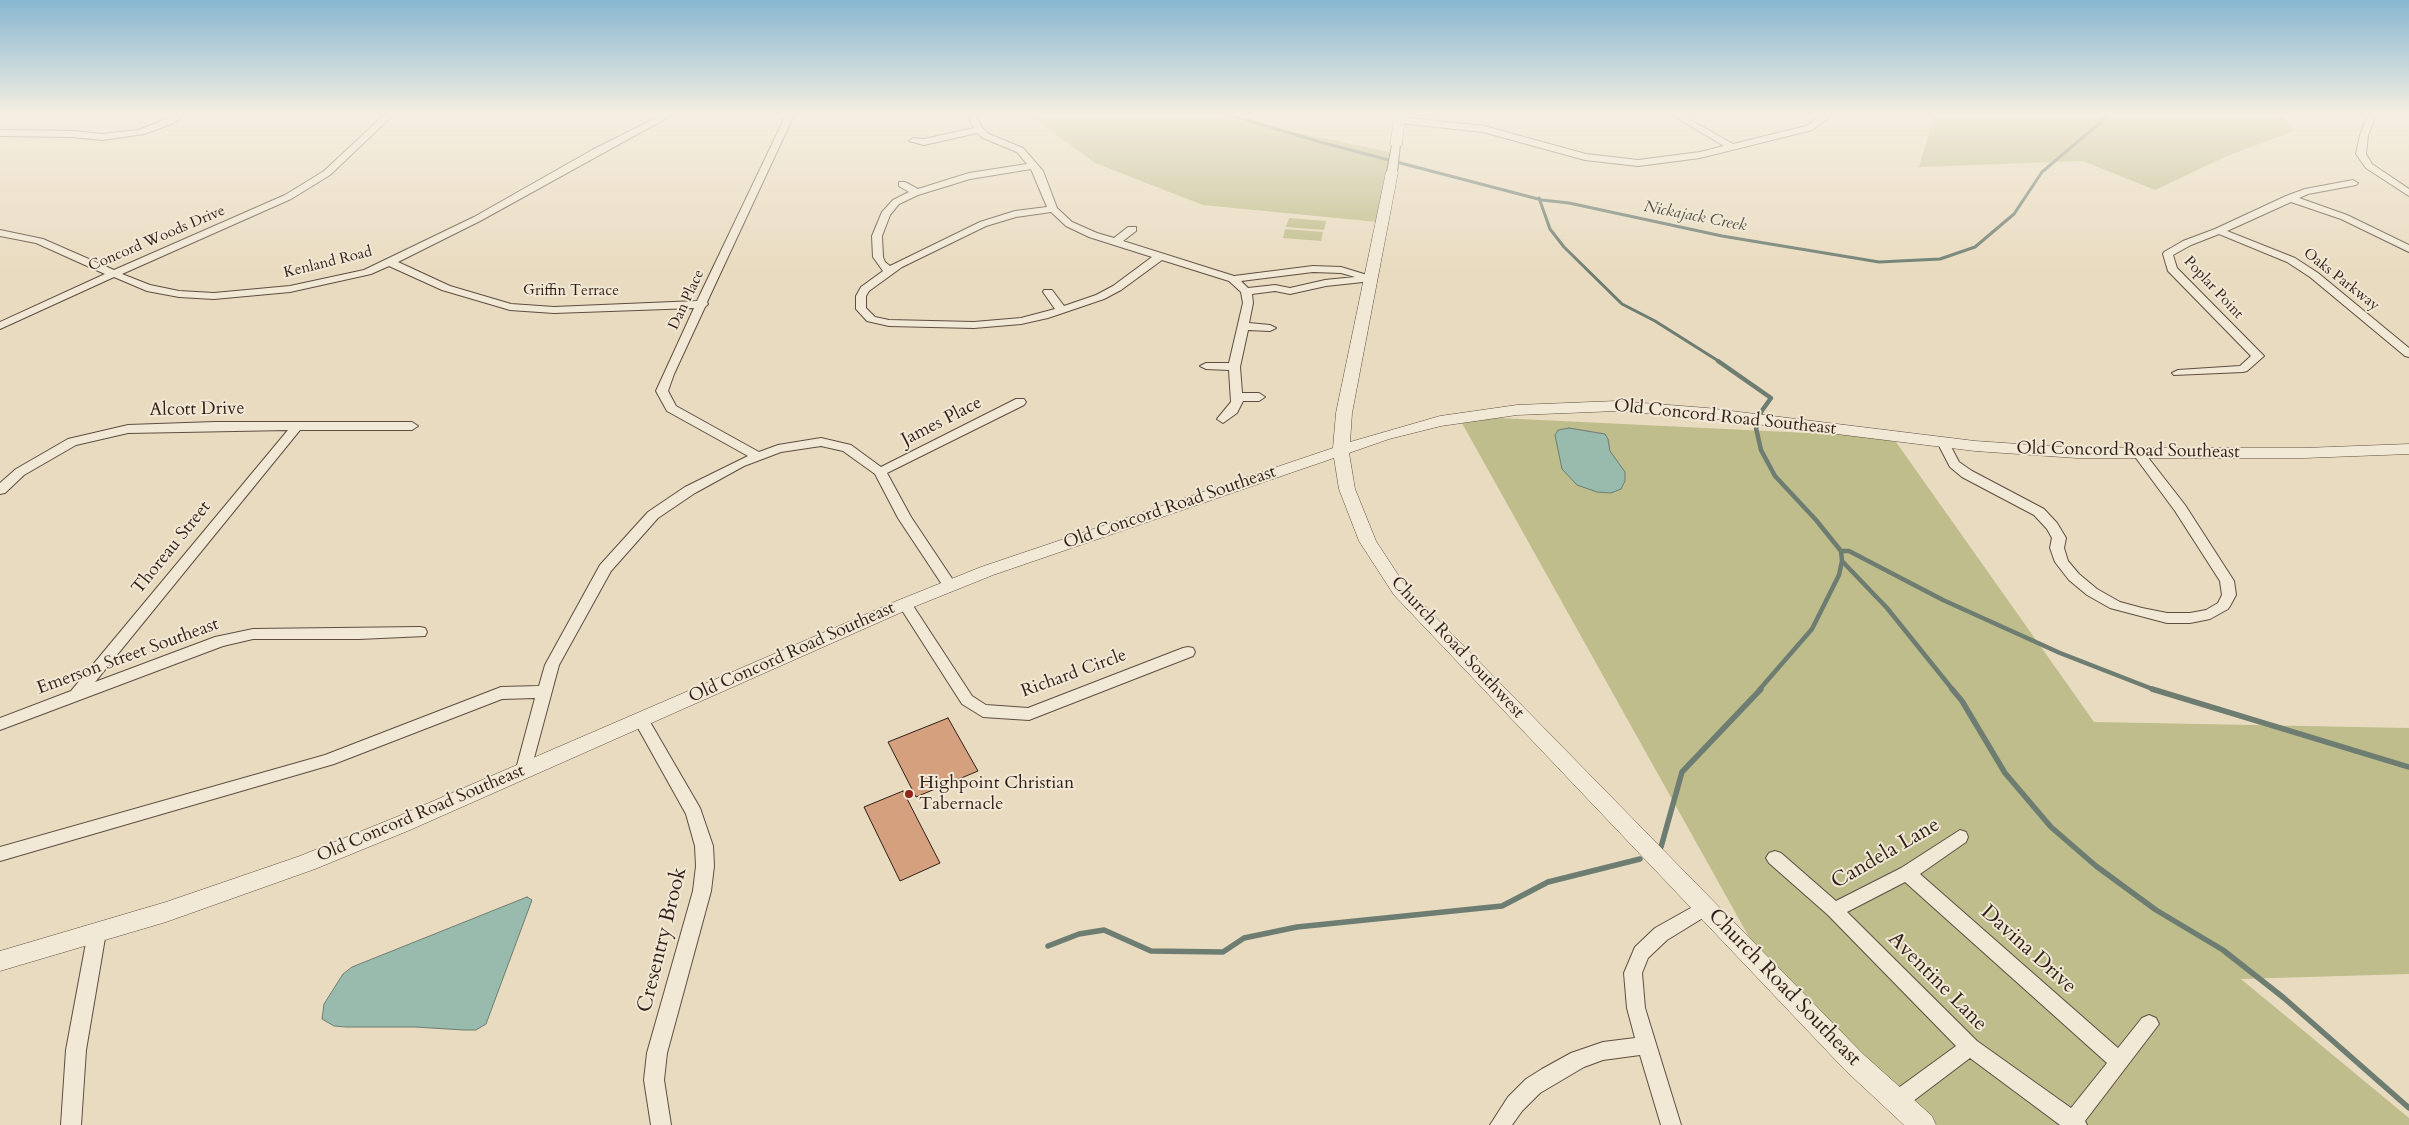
<!DOCTYPE html>
<style>
body{margin:0}
canvas{display:block;background:#e9dbbf}
</style>
<canvas width="2409" height="1125"></canvas>
<script>
const g = document.querySelector('canvas').getContext('2d');
g.lineJoin = 'round';
function fill(path, color) { g.fillStyle = color; g.fill(path, 'evenodd'); }
const shape = rows => new Path2D(rows.map(r => 'M' + r).join(''));
function strokePath(path, color, width, dash) { g.strokeStyle = color; g.lineWidth = width; g.lineCap = dash ? 'butt' : 'round'; g.setLineDash(dash || []); g.stroke(path); }
function drawText(font, color, halo, rows, align = 'center') {
  g.font = font + ' Cardo,serif'; g.lineWidth = 4; g.setLineDash([]); g.textBaseline = 'middle'; g.strokeStyle = halo; g.fillStyle = color; for (const [text, x, y, turn = 0] of rows) {
    g.save(); g.translate(x, y); g.rotate((+turn || 0) * Math.PI / 180); g.textAlign = isNaN(turn) ? turn : align; if (halo) g.strokeText(text, 0, 0); g.fillText(text, 0, 0); g.restore();
  }
}
const green = shape([
 [1029,115,1212,115,1394,153,1388,223,1203,205,1095,163],
 [1934,115,2281,115,2294,131,2227,156,2155,190,2083,161,1919,167],
 [1289,218,1326,221,1324,230,1286,227],
 [1285,229,1323,232,1321,241,1283,238],
 [1458,416,1870,436,1896,442,2094,722,2409,728,2409,974,2241,979,2409,1118,2409,1125,1930,1125,1754,946]
]);
const water = shape([
 [1569,428,1605,434,1608,439,1610,451,1625,472,1625,481,1621,489,1611,493,1597,492,1577,485,1562,469,1555,435,1558,430,1569,428],
 [527,897,532,900,486,1024,476,1030,464,1030,415,1027,346,1027,334,1026,322,1019,324,1004,343,974,352,967,527,897]
]);
const streamFar2 = shape([
 [1230,115,1320,142,1542,200,1569,203,1722,236,1879,262,1940,259,1975,247,2014,214,2042,172,2109,115],
 [1539,198,1550,229,1564,247,1622,304,1655,321,1720,362]
]);
const streamFar1 = shape([
 [1718,361,1771,398,1761,412,1756,428,1761,450,1775,476,1816,520,1841,551,1842,561,1839,575,1812,629,1759,690],
 [1841,551,1849,551,1943,600,2060,653,2155,690],
 [1842,561,1887,608,1953,690]
]);
const stream = shape([
 [1952,689,1962,701,2005,773,2051,827,2096,866,2156,910,2223,950,2284,998,2409,1108],
 [2152,689,2409,767],
 [1661,847,1682,772,1761,689],
 [1048,946,1079,934,1104,930,1151,951,1223,952,1244,938,1297,927,1502,906,1548,882,1640,859]
]);
const building = shape([
 [948,718,978,771,916,797,888,742,948,718],
 [903,791,940,863,900,881,864,807,903,791]
]);
const minor = shape([
 [175,115,184,115,174,123,144,134,102,140,73,137,0,136,0,130,73,131,102,134,139,130,175,115],
 [384,115,393,115,330,175,291,199,122,274,150,285,179,291,214,293,290,286,364,270,474,217,592,150,662,115,672,115,480,221,398,262,450,286,511,304,554,307,697,301,786,115,794,115,707,302,708,304,705,307,674,374,668,391,676,406,759,452,778,445,821,438,851,445,881,467,1016,399,1024,399,1026,402,1024,405,887,473,911,517,957,586,950,591,945,589,898,518,875,474,843,451,821,446,781,452,744,466,695,493,658,518,611,571,559,665,530,773,524,775,518,773,516,769,535,698,502,699,334,764,0,861,0,847,325,755,501,687,539,686,545,665,600,565,648,512,685,487,748,456,667,411,656,391,694,308,554,313,510,310,442,290,389,266,371,274,290,292,214,299,179,297,147,291,114,277,0,329,0,322,105,274,36,243,0,236,0,230,43,239,114,270,285,195,324,171,384,115],
 [967,115,975,115,983,129,989,134,1023,148,1043,171,1057,208,1072,222,1097,233,1114,238,1128,227,1136,227,1136,231,1123,241,1234,276,1313,266,1341,267,1377,278,1372,281,1326,286,1290,294,1275,291,1252,294,1253,303,1249,323,1270,325,1276,328,1270,331,1248,330,1240,367,1242,393,1259,393,1265,397,1259,401,1243,401,1237,413,1223,423,1217,419,1231,402,1229,370,1206,369,1200,366,1206,363,1229,363,1243,303,1241,292,1229,281,1162,260,1121,290,1104,299,1048,318,1021,324,974,328,889,326,867,321,856,309,856,296,861,287,883,271,873,257,872,236,882,212,893,200,909,192,899,186,899,182,905,182,918,189,969,173,1027,164,1017,152,983,138,977,133,924,145,909,141,913,138,924,139,974,128,967,115],
 [1031,169,1047,207,1015,211,980,222,890,266,885,262,883,257,882,236,890,215,899,204,918,195,970,179,1031,169],
 [1051,212,1066,226,1089,237,1152,257,1113,286,1096,295,1064,306,1052,290,1044,290,1043,292,1055,309,1021,318,974,322,889,320,875,317,866,308,866,296,869,291,902,267,986,226,1016,217,1051,212],
 [1313,272,1341,273,1355,277,1325,280,1290,288,1275,285,1248,288,1241,281,1313,272],
 [1672,115,1682,115,1733,144,1806,126,1823,115,1832,115,1812,130,1700,158,1638,166,1585,160,1483,132,1399,123,1395,120,1399,117,1484,126,1586,154,1638,160,1700,152,1724,146,1672,115],
 [2368,115,2376,115,2368,135,2366,154,2372,164,2409,189,2409,196,2366,168,2356,154,2360,135,2368,115],
 [1396,142,1400,145,1397,172,1392,175,1387,172,1392,145,1396,142],
 [2353,180,2358,183,2356,185,2308,194,2299,198,2347,215,2409,245,2409,252,2341,219,2291,202,2227,231,2295,258,2318,273,2409,348,2409,357,2405,356,2310,277,2287,262,2219,234,2191,245,2173,255,2177,268,2264,356,2247,371,2243,372,2174,375,2172,373,2178,370,2240,366,2251,356,2168,271,2163,254,2164,252,2183,241,2215,229,2286,196,2305,189,2353,180],
 [215,422,412,422,418,426,412,430,300,430,95,682,215,637,253,629,420,627,425,628,427,632,425,636,359,639,253,639,223,646,0,730,0,718,71,691,288,430,128,433,76,445,24,475,5,493,0,494,0,483,16,469,68,439,128,425,215,422],
 [1943,438,1947,439,1959,462,1972,471,2044,509,2057,523,2066,538,2064,548,2068,561,2079,574,2097,589,2120,602,2142,608,2167,613,2190,613,2206,610,2218,603,2222,595,2220,581,2175,511,2133,454,2139,450,2143,451,2185,505,2234,581,2236,595,2230,606,2228,609,2210,619,2190,623,2167,623,2110,608,2087,595,2069,580,2055,562,2050,548,2052,538,2047,529,2034,515,1962,477,1950,467,1937,442,1943,438],
 [905,599,910,601,972,696,986,705,1028,708,1183,648,1188,647,1193,648,1195,652,1193,656,1029,720,983,717,962,704,898,604,905,599],
 [641,713,646,715,700,808,713,846,714,866,711,891,667,1053,664,1080,671,1125,651,1125,644,1080,647,1053,693,891,696,866,695,846,686,814,633,719,636,715,641,713],
 [1960,830,1966,832,1968,837,1966,842,1920,874,2118,1048,2142,1018,2149,1015,2156,1018,2159,1024,2085,1121,2087,1125,2060,1125,1970,1058,1904,1108,1897,1111,1890,1108,1887,1101,1890,1094,1956,1046,1828,915,1769,863,1766,858,1769,853,1775,851,1781,853,1836,901,1901,868,1960,830],
 [1905,882,2107,1063,2071,1108,1977,1041,1847,912,1905,882],
 [1705,900,1711,903,1714,908,1711,913,1667,940,1648,958,1642,973,1645,1008,1681,1125,1661,1125,1640,1055,1603,1060,1584,1067,1540,1093,1522,1111,1512,1125,1490,1125,1508,1097,1526,1079,1542,1069,1571,1053,1603,1042,1635,1038,1627,1008,1624,973,1635,947,1655,928,1705,900],
 [97,924,103,926,106,932,86,1050,81,1125,61,1125,66,1050,88,932,91,926,97,924]
]);
const tertiary = shape([
 [1395,115,1405,115,1402,145,1396,148,1390,145,1395,115],
 [1392,168,1398,172,1352,413,1350,442,1440,416,1517,405,1617,401,1707,408,1975,441,2077,448,2304,448,2409,444,2409,454,2304,458,2077,458,1975,451,1707,418,1617,411,1517,415,1441,426,1389,439,1349,453,1355,489,1376,541,1406,587,1863,1054,1932,1116,1936,1125,1904,1125,1845,1070,1394,595,1359,541,1339,489,1334,458,993,575,911,608,410,830,315,869,166,922,0,971,0,951,166,902,300,856,394,818,899,600,981,567,1333,448,1336,413,1386,172,1392,168]
]);
const markers = [
 [909,794,5,"#8f2418"]
];
const farStreetnames = [
 ["Concord Woods Drive",157,239,-23],
 ["Kenland Road",328,263,-14],
 ["Oaks Parkway",2341,280,38],
 ["Poplar Point",2213,288,47],
 ["Griffin Terrace",571,292],
 ["Dan Place",687,300,-65]
];
const farWaternames = [
 ["Nickajack Creek",1695,217,11]
];
const streetNames = [
 ["Alcott Drive",197,410,-1],
 ["Old Concord Road Southeast",1725,418,6],
 ["James Place",942,422,-27],
 ["Old Concord Road Southeast",2128,451,1],
 ["Old Concord Road Southeast",1170,508,-19],
 ["Thoreau Street",172,548,-51],
 ["Church Road Southwest",1457,648,47],
 ["Old Concord Road Southeast",792,653,-24],
 ["Emerson Street Southeast",128,657,-20],
 ["Richard Circle",1074,674,-20],
 ["Old Concord Road Southeast",421,814,-23]
];
const poiNames = [
 ["Highpoint Christian",919,784],
 ["Tabernacle",919,805]
];
const nearStreetnames = [
 ["Candela Lane",1886,854,-30],
 ["Cresentry Brook",663,940,-76],
 ["Davina Drive",2028,950,42],
 ["Aventine Lane",1937,982,45],
 ["Church Road Southeast",1784,988,46]
];
fill(green, '#bfbd8c');
fill(water, '#98bbae');
strokePath(water, '#6e7d72', 1);
strokePath(streamFar2, '#6e7d72', 3);
strokePath(streamFar1, '#6e7d72', 4.5);
strokePath(stream, '#6e7d72', 5.5);
fill(building, '#d5a07d');
strokePath(building, '#301f18', 1);
strokePath(minor, '#5e4e42', 2);
strokePath(tertiary, '#5e4e42', 1);
fill(minor, '#f1e8d5');
fill(tertiary, '#f1e8d5');
const sky = g.createLinearGradient(0, 0, 0, 272);
sky.addColorStop(0, '#88b7d1');
sky.addColorStop(0.42, '#f5efe2');
sky.addColorStop(1, '#f5efe200');
g.fillStyle = sky;
g.fillRect(0, 0, 2409, 272);
for (const [x, y, r, color] of markers) { const dot = new Path2D(); dot.arc(x, y, r, 0, 2 * Math.PI); g.fillStyle = color; g.fill(dot); strokePath(dot, '#f1e8d5', 2); }
drawText('15px', '#301f18', '#f1e8d5', farStreetnames);
drawText('italic 16px', '#4f4e45', '#f1e8d5', farWaternames);
drawText('18px', '#301f18', '#f1e8d5', streetNames);
drawText('18px', '#301f18', '#f1e8d5', poiNames, 'left');
drawText('21px', '#301f18', '#f1e8d5', nearStreetnames);
</script>
